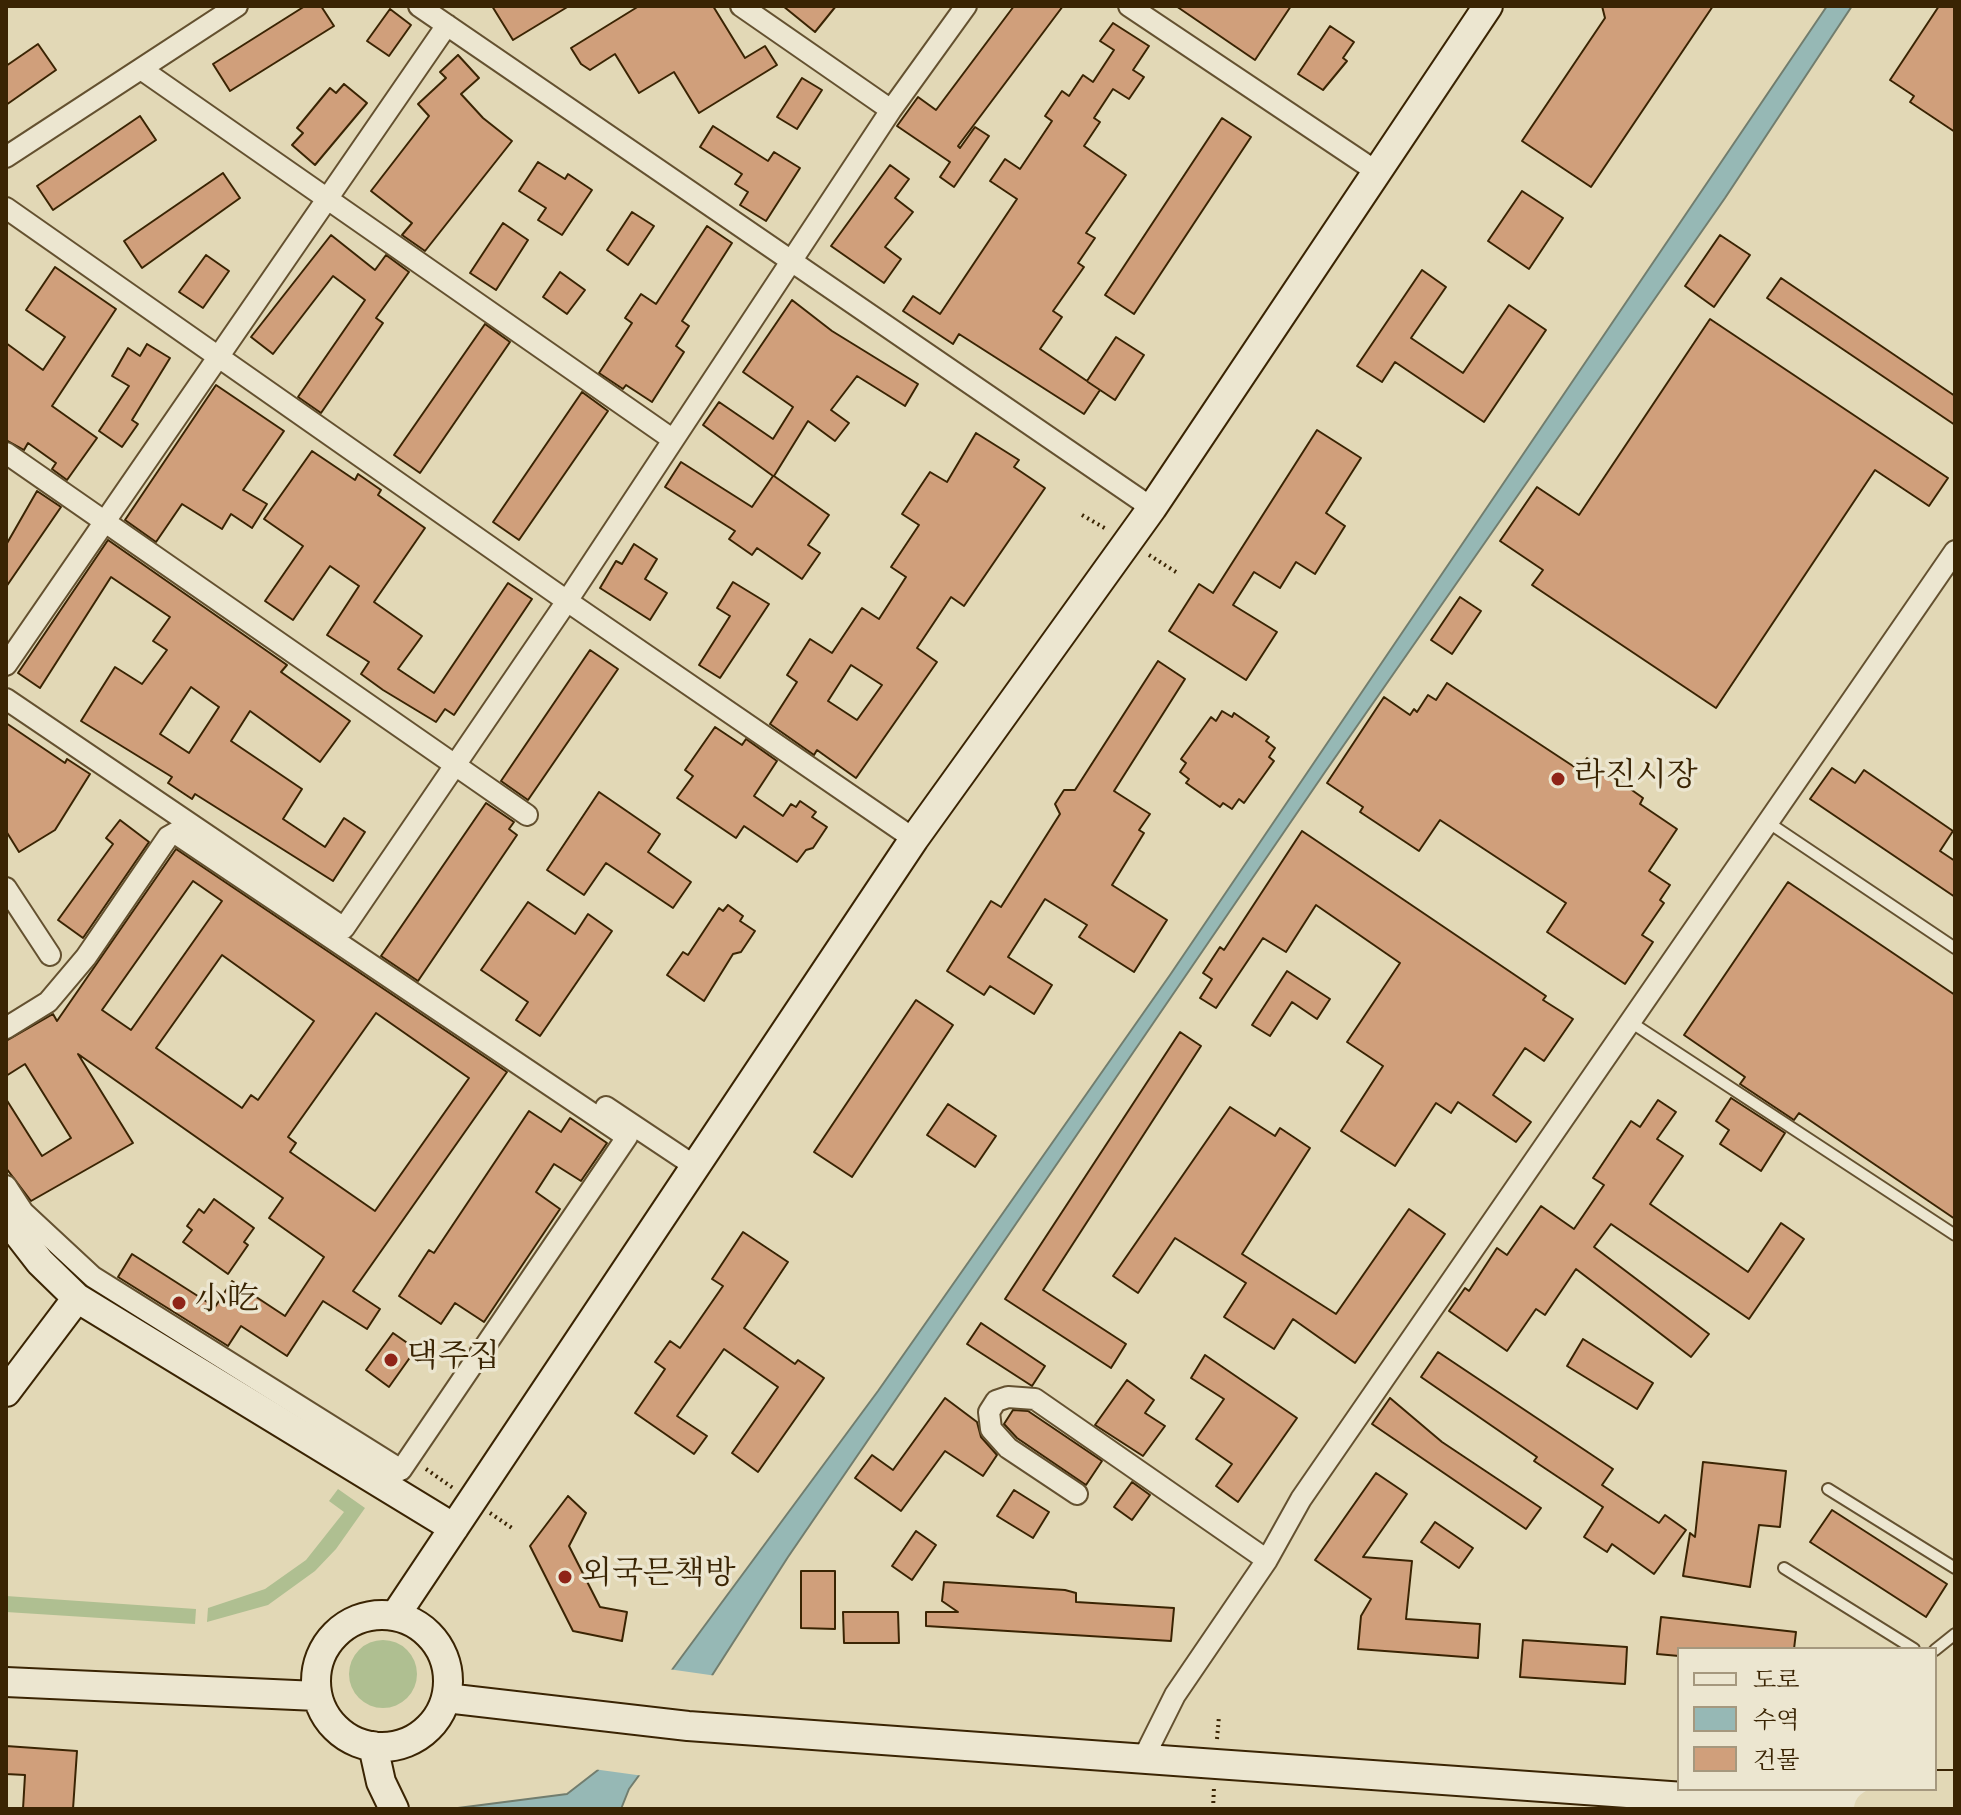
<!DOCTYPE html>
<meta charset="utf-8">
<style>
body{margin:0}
#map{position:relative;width:1961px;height:1815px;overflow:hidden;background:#e2d8b6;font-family:Vollkorn,"Noto Serif KR",serif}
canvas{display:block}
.frame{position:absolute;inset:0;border:8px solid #3a2403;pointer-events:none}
.legend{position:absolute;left:1677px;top:1647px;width:260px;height:144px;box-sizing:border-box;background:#ece6d0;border:2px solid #a5987e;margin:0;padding:10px 14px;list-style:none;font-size:24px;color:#3a2403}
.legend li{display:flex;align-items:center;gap:16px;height:40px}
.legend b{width:40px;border:2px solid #a5987e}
</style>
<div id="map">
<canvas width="1961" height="1815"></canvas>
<div class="frame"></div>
<ul class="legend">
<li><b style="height:10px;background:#ece6d0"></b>도로</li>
<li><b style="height:22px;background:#96b8b5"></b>수역</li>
<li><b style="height:22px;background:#d09f7b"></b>건물</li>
</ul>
</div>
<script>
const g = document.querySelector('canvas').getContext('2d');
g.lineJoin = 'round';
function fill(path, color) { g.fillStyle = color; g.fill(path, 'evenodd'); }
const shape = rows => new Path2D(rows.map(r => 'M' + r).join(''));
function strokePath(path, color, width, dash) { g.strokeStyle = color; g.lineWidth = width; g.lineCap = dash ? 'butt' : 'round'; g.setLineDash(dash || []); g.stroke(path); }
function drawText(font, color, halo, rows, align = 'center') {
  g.font = font + ' Vollkorn,"Noto Serif KR",serif'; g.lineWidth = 7; g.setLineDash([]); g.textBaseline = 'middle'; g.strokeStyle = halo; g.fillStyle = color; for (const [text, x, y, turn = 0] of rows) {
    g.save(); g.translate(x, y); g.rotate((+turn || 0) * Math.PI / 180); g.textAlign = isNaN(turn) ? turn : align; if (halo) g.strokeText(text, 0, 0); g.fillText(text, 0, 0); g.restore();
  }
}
const green = shape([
 [338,1489,365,1508,336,1549,315,1571,268,1605,207,1622,208,1608,265,1589,306,1560,344,1512,329,1501],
 [6,1596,196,1609,195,1624,6,1612],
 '349 1674a34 34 0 1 1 68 0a34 34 0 1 1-68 0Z'
]);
const water = shape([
 [1827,6,1852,6,1725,198,1325,772,788,1557,711,1677,629,1789,621,1809,450,1809,567,1794,598,1770,878,1391,1170,975,1827,6]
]);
const pier = shape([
 [668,1669,717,1676,644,1776,593,1769]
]);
const building = shape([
 [305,6,321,6,334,26,230,91,213,64,305,6],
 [492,6,569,6,513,40,492,6],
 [639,6,713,6,745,58,765,46,777,65,699,113,674,72,639,93,615,54,590,70,581,64,571,48,639,6],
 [783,6,836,6,815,32,783,6],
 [1014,6,1063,6,958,146,960,148,975,127,989,136,954,187,940,177,950,162,897,126,918,97,936,110,1014,6],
 [1176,6,1291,6,1255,60,1176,6],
 [1602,6,1713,6,1591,187,1522,141,1605,18,1602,6],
 [1939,6,1955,6,1955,132,1910,102,1914,96,1890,80,1939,6],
 [390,9,411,25,389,56,367,41,390,9],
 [1113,23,1149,46,1133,70,1144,77,1129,99,1113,89,1094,118,1100,122,1084,146,1126,175,1086,233,1095,238,1078,263,1084,267,1053,311,1062,317,1040,349,1087,381,1116,337,1144,355,1115,400,1088,382,1100,390,1084,414,959,334,953,344,903,311,913,296,940,314,1017,199,990,181,1005,159,1020,169,1052,121,1045,116,1062,91,1069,96,1083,75,1093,82,1114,50,1100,41,1113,23],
 [1330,26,1354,42,1343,58,1347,61,1323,90,1298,74,1330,26],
 [38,44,56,70,6,105,6,66,38,44],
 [458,55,479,78,461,94,483,118,512,141,425,251,402,235,412,223,371,191,429,116,418,104,446,78,440,72,458,55],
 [802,78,822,90,797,129,777,117,802,78],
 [344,84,367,103,315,165,292,145,303,133,297,128,330,88,336,93,344,84],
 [140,116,156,140,53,210,37,186,140,116],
 [1222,118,1251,137,1134,314,1105,295,1222,118],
 [713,126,768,161,774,152,800,168,766,221,740,205,748,192,735,184,742,174,700,147,713,126],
 [538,162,565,179,568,174,592,190,562,235,538,220,546,208,519,191,538,162],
 [890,165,909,179,895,198,913,212,885,247,901,259,884,283,831,246,890,165],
 [223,173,240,198,142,268,124,241,223,173],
 [1522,191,1563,218,1529,269,1488,241,1522,191],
 [632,212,654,226,628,265,607,250,632,212],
 [503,223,528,240,496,290,470,273,503,223],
 [707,226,732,243,682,321,689,326,676,346,684,352,652,402,626,385,623,389,599,373,632,323,625,318,641,294,656,304,707,226],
 [331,235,375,270,386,255,409,272,376,318,383,323,321,413,298,397,365,300,333,276,273,354,251,337,331,235],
 [1720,235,1750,255,1714,307,1685,286,1720,235],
 [206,255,229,271,203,308,179,292,206,255],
 [55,267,116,309,52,406,97,438,67,480,52,469,56,463,28,443,24,450,6,440,6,343,43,370,65,337,26,310,55,267],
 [1422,270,1446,287,1411,338,1463,373,1509,305,1546,330,1484,422,1395,362,1382,382,1357,366,1422,270],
 [560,272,585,290,567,314,543,297,560,272],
 [1781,278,1955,396,1955,425,1767,298,1781,278],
 [792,300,832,331,918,384,905,406,857,376,831,410,849,423,835,441,808,421,774,476,829,515,808,545,820,553,802,579,757,548,752,555,729,539,735,531,665,487,681,462,752,507,773,476,703,425,719,402,773,439,793,407,743,372,792,300],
 [1710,319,1948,478,1929,506,1875,470,1716,708,1532,585,1543,570,1500,541,1537,487,1579,515,1710,319],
 [485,324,510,342,420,473,394,455,485,324],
 [147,344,170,358,132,420,138,424,122,447,99,431,129,386,112,376,128,348,140,356,147,344],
 [216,385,284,431,243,490,267,504,252,528,231,514,222,529,182,504,156,542,125,520,216,385],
 [582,392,608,411,519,540,493,522,582,392],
 [1317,430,1361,458,1326,513,1345,526,1315,574,1296,562,1280,588,1254,572,1233,605,1277,632,1246,680,1169,631,1199,584,1213,593,1317,430],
 [976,433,1019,460,1014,467,1045,488,964,606,951,597,917,648,937,662,856,778,817,750,814,755,770,724,797,682,787,675,810,639,832,653,862,608,879,619,906,577,891,567,919,525,902,514,930,472,947,482,976,433],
 [851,665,882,685,857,720,828,701,851,665],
 [312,451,355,480,358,474,381,490,378,495,425,528,374,602,422,636,398,669,434,693,508,583,532,599,454,715,445,709,436,722,383,690,361,674,369,662,327,635,359,586,330,566,293,620,265,601,303,546,264,519,312,451],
 [37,491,61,507,6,587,6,545,37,491],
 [108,540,287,665,281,672,350,721,320,762,250,711,231,741,302,789,283,819,325,847,344,818,365,832,333,881,195,794,192,799,168,783,172,777,81,721,115,667,142,684,167,650,153,641,170,617,111,577,40,688,18,673,108,540],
 [191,687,219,707,189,753,160,734,191,687],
 [634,544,657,559,645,579,667,593,650,620,600,588,616,561,622,564,634,544],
 [733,582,769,604,720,678,699,665,730,616,717,608,733,582],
 [1460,597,1481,611,1452,654,1431,640,1460,597],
 [590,650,618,669,528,800,501,781,590,650],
 [1158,661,1185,679,1114,791,1150,814,1139,830,1144,833,1112,885,1167,920,1134,972,1079,937,1087,925,1045,899,1008,957,1052,985,1034,1014,990,986,984,995,947,971,991,901,1001,907,1060,814,1055,804,1064,790,1075,790,1158,661],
 [1447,683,1579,770,1587,758,1643,798,1640,804,1677,829,1649,871,1670,885,1660,900,1664,903,1642,935,1653,942,1625,984,1547,932,1566,903,1440,820,1419,851,1360,812,1363,807,1327,783,1384,697,1410,715,1414,709,1417,712,1428,695,1436,700,1447,683],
 [1222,711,1232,717,1234,713,1269,737,1266,741,1275,748,1269,757,1274,761,1244,803,1239,799,1232,809,1223,803,1220,807,1186,783,1189,779,1180,772,1186,763,1181,759,1211,717,1216,721,1222,711],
 [6,723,65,763,67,759,90,774,55,830,19,852,6,831,6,723],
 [715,727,742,745,746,739,777,761,754,796,783,816,791,804,796,807,800,801,816,812,812,817,827,827,813,848,806,850,797,862,744,826,736,838,677,798,693,776,685,770,715,727],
 [1832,768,1855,783,1864,770,1953,831,1940,851,1955,861,1955,897,1810,799,1832,768],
 [599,792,660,834,648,852,691,882,673,908,606,863,584,895,547,870,599,792],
 [486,803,514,822,509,829,517,835,418,981,381,956,486,803],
 [120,820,149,842,83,938,58,920,113,844,106,838,120,820],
 [1302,831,1546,996,1543,1000,1573,1019,1544,1061,1525,1048,1493,1095,1531,1122,1516,1142,1458,1102,1451,1113,1436,1103,1395,1166,1341,1131,1383,1066,1347,1042,1400,963,1316,905,1286,952,1263,938,1216,1008,1200,998,1212,979,1203,973,1220,947,1224,950,1302,831],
 [176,849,507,1072,353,1291,380,1309,367,1329,323,1301,287,1356,241,1326,228,1346,118,1277,132,1254,215,1307,232,1281,285,1316,324,1257,269,1218,283,1198,78,1054,133,1143,31,1201,6,1168,6,1099,42,1156,71,1138,25,1064,6,1076,6,1041,53,1014,57,1021,176,849],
 [193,881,222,901,131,1030,102,1010,193,881],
 [222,955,314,1021,258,1100,251,1095,242,1108,156,1048,222,955],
 [376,1013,469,1078,375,1211,290,1152,296,1143,288,1137,376,1013],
 [1788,882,1955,995,1955,1219,1799,1113,1794,1120,1740,1084,1745,1077,1684,1035,1788,882],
 [528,902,575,934,588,914,612,931,540,1036,516,1020,528,1002,481,970,528,902],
 [728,905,743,916,740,921,755,931,741,952,733,954,704,1001,667,975,683,952,688,955,719,908,723,911,728,905],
 [1287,971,1330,999,1317,1019,1292,1002,1270,1036,1252,1025,1287,971],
 [916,1000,953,1025,852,1177,814,1152,916,1000],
 [1180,1032,1201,1046,1043,1290,1126,1344,1111,1368,1005,1299,1180,1032],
 [1731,1098,1785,1133,1761,1171,1720,1144,1729,1130,1716,1121,1731,1098],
 [1658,1100,1676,1112,1657,1139,1683,1156,1650,1204,1748,1272,1781,1223,1804,1239,1749,1319,1611,1224,1594,1247,1709,1334,1691,1357,1576,1269,1545,1315,1536,1309,1507,1351,1449,1311,1465,1288,1469,1291,1497,1248,1507,1255,1541,1206,1574,1229,1604,1185,1593,1178,1631,1121,1640,1127,1658,1100],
 [948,1104,996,1136,975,1167,927,1135,948,1104],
 [1230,1107,1275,1136,1280,1128,1310,1148,1242,1254,1336,1314,1409,1209,1445,1234,1355,1363,1293,1319,1274,1349,1224,1317,1246,1283,1175,1238,1138,1293,1113,1276,1230,1107],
 [529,1111,561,1132,570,1118,607,1143,581,1181,554,1164,536,1192,560,1209,484,1322,455,1303,441,1324,399,1296,429,1250,434,1253,529,1111],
 [214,1199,254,1228,244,1242,248,1245,228,1274,183,1242,192,1230,187,1226,199,1209,204,1213,214,1199],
 [743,1232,788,1262,744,1328,795,1364,798,1360,824,1378,758,1472,732,1453,778,1387,724,1349,677,1416,707,1436,694,1454,635,1413,665,1369,655,1362,670,1341,680,1348,723,1286,712,1279,743,1232],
 [981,1323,1045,1366,1032,1386,967,1344,981,1323],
 [393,1333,416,1349,389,1387,366,1370,393,1333],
 [1583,1339,1653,1383,1637,1409,1567,1366,1583,1339],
 [1438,1352,1613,1469,1602,1485,1659,1523,1665,1515,1686,1530,1654,1574,1612,1544,1607,1552,1584,1537,1603,1507,1534,1461,1537,1457,1421,1377,1438,1352],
 [1205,1355,1297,1418,1238,1502,1216,1486,1232,1464,1196,1439,1224,1399,1191,1378,1205,1355],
 [1127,1380,1154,1400,1145,1413,1165,1426,1143,1456,1095,1425,1127,1380],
 [945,1398,977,1422,981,1437,997,1455,983,1476,945,1451,901,1511,855,1478,872,1455,893,1470,945,1398],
 [1390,1398,1442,1442,1541,1508,1526,1529,1372,1424,1390,1398],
 [1013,1410,1028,1411,1102,1461,1086,1485,1017,1438,1004,1424,1013,1410],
 [1703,1462,1786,1471,1780,1527,1759,1525,1750,1587,1683,1576,1690,1533,1695,1537,1703,1462],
 [1376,1473,1407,1494,1363,1557,1412,1561,1406,1619,1480,1624,1478,1658,1358,1649,1361,1616,1371,1599,1315,1560,1376,1473],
 [1132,1482,1150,1495,1132,1520,1114,1507,1132,1482],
 [1014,1490,1049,1512,1033,1538,997,1516,1014,1490],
 [568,1496,586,1513,569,1546,600,1607,627,1612,622,1641,573,1631,530,1546,568,1496],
 [1832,1510,1947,1584,1926,1617,1810,1542,1832,1510],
 [1435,1522,1473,1548,1459,1568,1421,1542,1435,1522],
 [916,1531,936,1545,912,1580,892,1566,916,1531],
 [801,1571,835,1571,835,1629,801,1628,801,1571],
 [944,1582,1065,1590,1076,1593,1076,1602,1174,1608,1171,1641,926,1626,926,1612,958,1612,942,1601,944,1582],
 [843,1612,898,1612,899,1643,844,1643,843,1612],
 [1661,1617,1796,1632,1794,1649,1679,1649,1679,1656,1657,1654,1661,1617],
 [1523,1640,1627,1647,1625,1684,1520,1677,1523,1640],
 [6,1746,77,1751,73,1809,23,1809,25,1775,6,1774,6,1746]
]);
const path = shape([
 [1082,515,1108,530],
 [1149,555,1176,572],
 [426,1469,453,1488],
 [490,1513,512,1528],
 [1217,1739,1219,1716],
 [1213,1809,1214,1787]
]);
const lane = shape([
 [1769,823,1955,948],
 [1632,1023,1955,1235],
 [1828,1489,1955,1568],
 [1784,1568,1914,1649],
 [1935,1650,1955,1634]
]);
const street = shape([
 [419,6,1152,508],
 [741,6,891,110],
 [1129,6,1377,172],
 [141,69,672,439],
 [6,157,237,6],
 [6,208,567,601,914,839],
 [6,453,527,815],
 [6,665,447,25],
 [6,699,344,928,567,601,891,110,966,6],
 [6,888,50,955],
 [6,1028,48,1002,86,957,168,837,175,833,627,1137,401,1470,93,1277,23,1212,6,1186],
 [606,1107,696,1167],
 [1077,1494,1008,1448,991,1429,989,1412,996,1401,1008,1397,1035,1399,1267,1560],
 [1143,1759,1175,1695,1267,1560,1301,1499,1955,551]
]);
const secondary = shape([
 [6,1218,40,1262,77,1298,454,1528],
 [6,1392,77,1298],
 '316 1681a66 66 0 1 1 132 0a66 66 0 1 1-132 0Z',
 [395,1616,914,839,1152,508,1488,6],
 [6,1682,317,1696],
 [446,1698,688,1726,1216,1764,1741,1801,1886,1801],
 [373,1746,381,1782,394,1809]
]);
const highway = shape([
 [1873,1809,1886,1801,1923,1790,1955,1790]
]);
const markers = [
 [1558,779,8,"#8f2418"],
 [179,1303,8,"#8f2418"],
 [391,1360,8,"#8f2418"],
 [565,1577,8,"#8f2418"]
];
const poiNames = [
 ["라진시장",1574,779],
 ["小吃",195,1303],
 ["댁주집",407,1360],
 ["외국믄책방",581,1577]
];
fill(green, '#afbf91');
fill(water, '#96b8b5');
strokePath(water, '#717d6e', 2);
fill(pier, '#e2d8b6');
fill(building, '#d09f7b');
strokePath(building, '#3a2403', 2);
strokePath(lane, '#645130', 14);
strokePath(street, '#645130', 24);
strokePath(secondary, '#3a2403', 32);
strokePath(highway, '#3a2403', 42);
strokePath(path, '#3a2403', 4, [2, 4]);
strokePath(lane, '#ece6d0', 10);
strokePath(street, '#ece6d0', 20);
strokePath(secondary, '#ece6d0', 28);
strokePath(highway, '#e2d8b6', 38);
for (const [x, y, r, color] of markers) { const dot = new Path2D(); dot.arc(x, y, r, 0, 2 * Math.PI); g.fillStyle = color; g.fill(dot); strokePath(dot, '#ece6d0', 3); }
drawText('32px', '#3a2403', '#ece6d0', poiNames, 'left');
</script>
